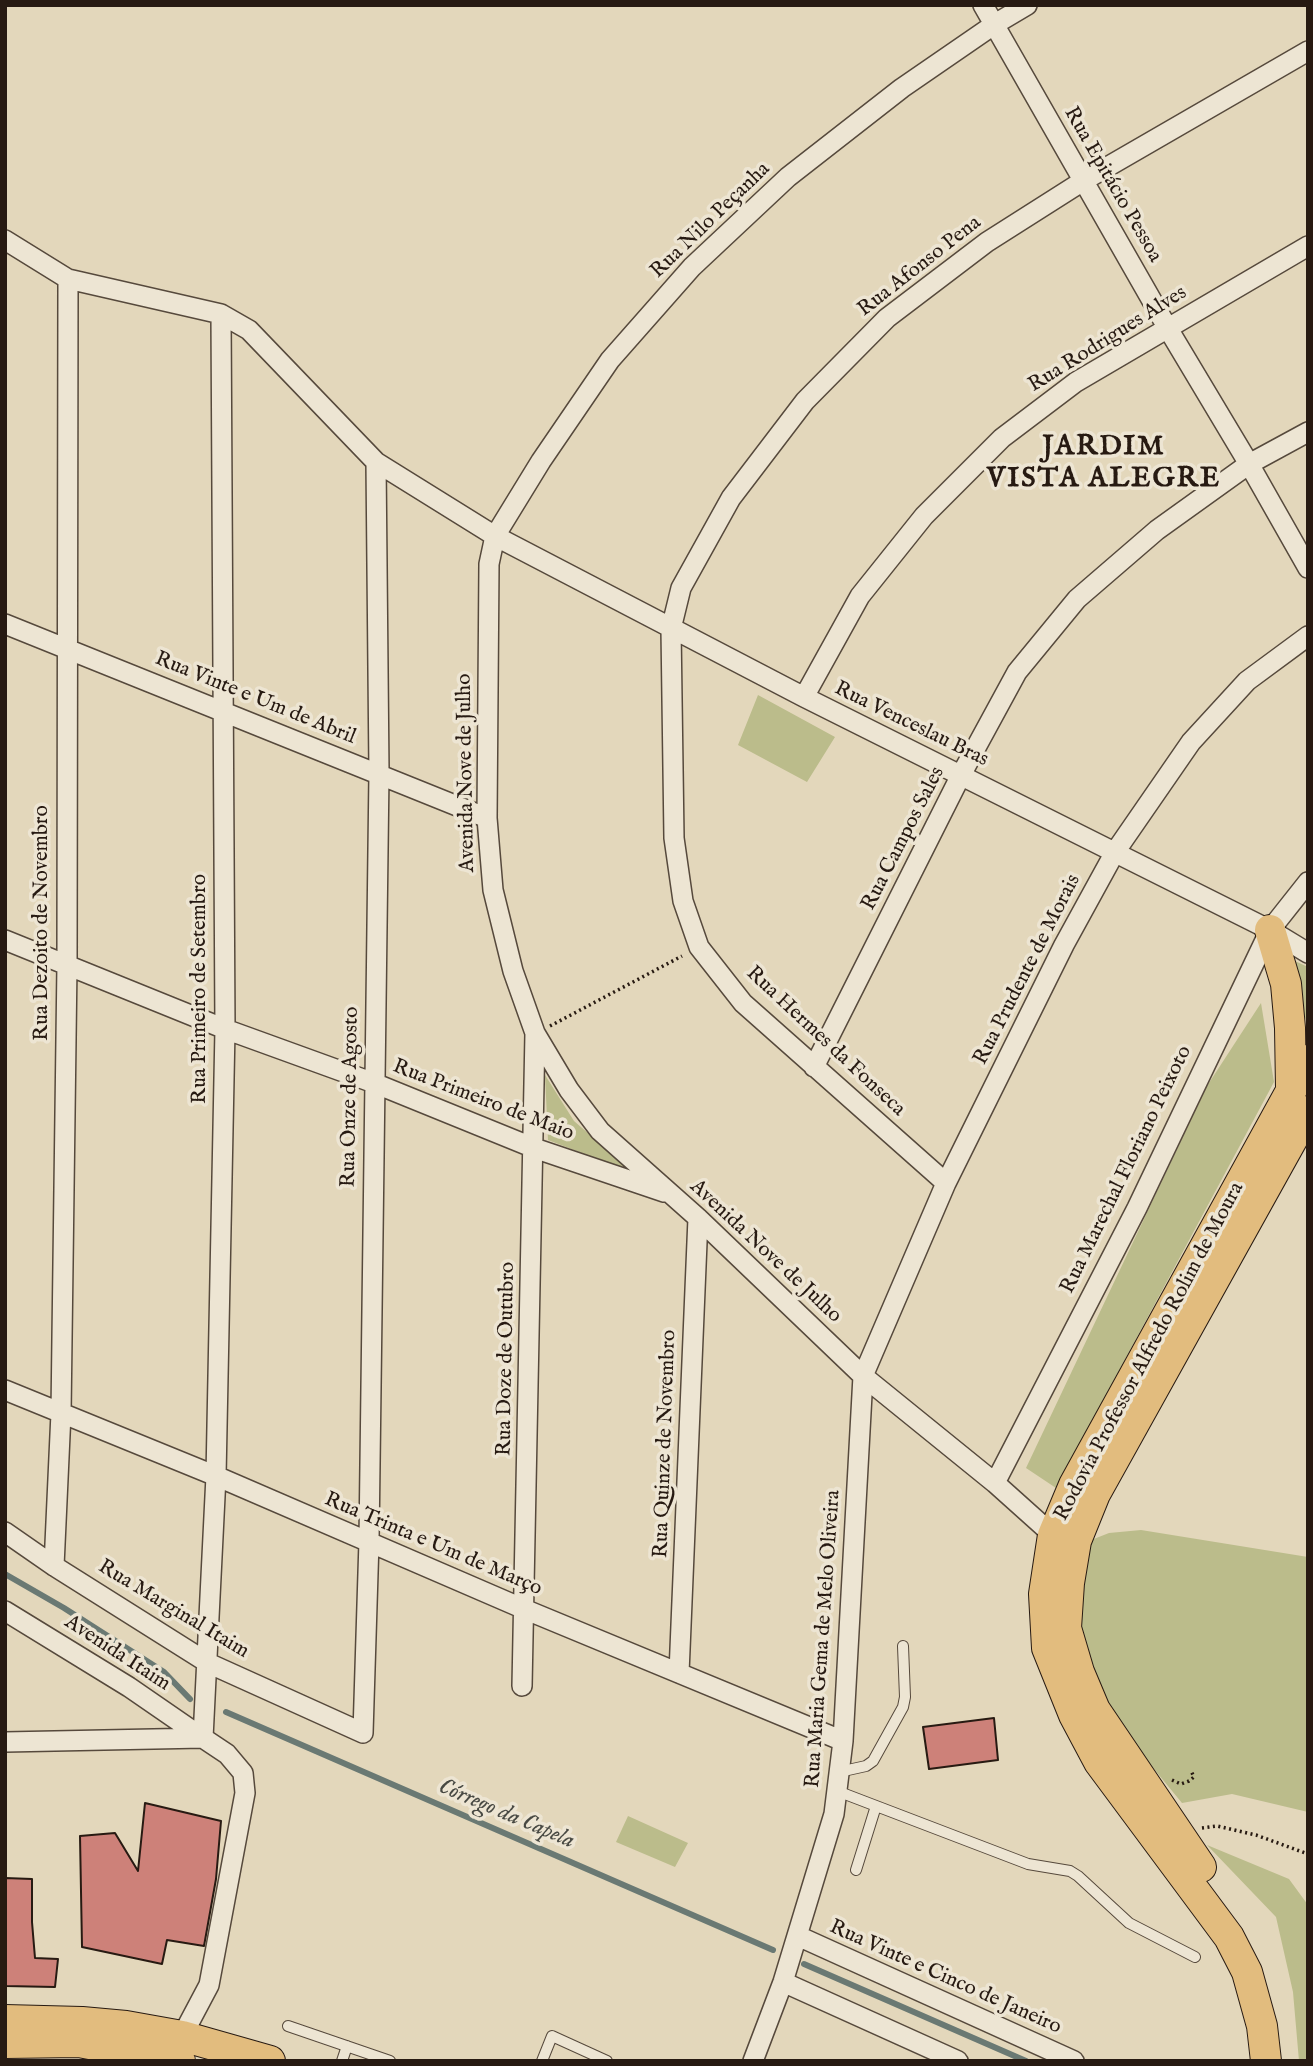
<!DOCTYPE html>
<meta charset="utf-8">
<style>
body{margin:0}
#map{position:relative;width:1313px;height:2066px;overflow:hidden;background:#e3d7bb;font-family:"IM FELL English",serif}
canvas{display:block}
.frame{position:absolute;inset:0;border:7px solid #271a12;pointer-events:none}
</style>
<div id="map">
<canvas width="1313" height="2066"></canvas>
<div class="frame"></div>
</div>
<script>
const g = document.querySelector('canvas').getContext('2d');
g.lineJoin = 'round';
function fill(path, color) { g.fillStyle = color; g.fill(path, 'evenodd'); }
const shape = rows => new Path2D(rows.map(r => 'M' + r).join(''));
function strokePath(path, color, width, dash) { g.strokeStyle = color; g.lineWidth = width; g.lineCap = dash ? 'butt' : 'round'; g.setLineDash(dash || []); g.stroke(path); }
function drawText(font, color, halo, rows, align = 'center') {
  g.font = font + ' "IM FELL English",serif'; g.lineWidth = 7; g.setLineDash([]); g.textBaseline = 'middle'; g.strokeStyle = halo; g.fillStyle = color; for (const [text, x, y, turn = 0] of rows) {
    g.save(); g.translate(x, y); g.rotate((+turn || 0) * Math.PI / 180); g.textAlign = isNaN(turn) ? turn : align; if (halo) g.strokeText(text, 0, 0); g.fillText(text, 0, 0); g.restore();
  }
}
const green = shape([
 [758,695,835,737,807,782,738,745],
 [1284,956,1308,967,1308,1026],
 [1261,1003,1274,1082,1056,1488,1026,1468,1207,1086],
 [545,1075,574,1121,634,1173,548,1140],
 [1141,1530,1308,1557,1308,1812,1232,1794,1182,1803,1102,1706,1072,1627,1081,1544,1109,1533],
 [628,1816,688,1843,675,1867,616,1842],
 [1207,1845,1289,1879,1308,1905,1308,2061,1299,2061,1293,1992,1276,1917]
]);
const stream = shape([
 [5,1574,64,1608,164,1672,190,1699],
 [226,1712,773,1950],
 [804,1964,1026,2061]
]);
const building = shape([
 [994,1718,998,1760,929,1769,923,1727,994,1718],
 [145,1803,221,1821,216,1879,204,1946,167,1940,162,1964,82,1947,80,1836,115,1833,138,1871,145,1803],
 [5,1878,32,1879,32,1922,35,1958,58,1959,55,1987,5,1986,5,1878]
]);
const path = shape([
 [550,1026,682,956],
 [1172,1780,1181,1784,1189,1781,1194,1777,1191,1771],
 [1202,1828,1217,1826,1256,1835,1308,1854]
]);
const lane = shape([
 [839,1772,866,1766,873,1761,903,1707,905,1697,903,1646],
 [837,1791,1028,1864,1070,1871,1078,1876,1129,1923,1195,1957],
 [856,1870,876,1806],
 [288,2026,390,2061],
 [342,2061,347,2046],
 [542,2061,552,2036,607,2061]
]);
const street = shape([
 [983,5,1167,327,1249,464,1308,568],
 [1027,5,995,24,902,88,788,177,692,267,610,360,541,461,495,536,489,564,487,818,493,890,513,971,535,1033,569,1090,600,1131,698,1218,863,1376,995,1483,1053,1535],
 [5,240,68,279,221,314,249,330,376,462,495,536,804,697,1270,930,1308,953],
 [5,624,487,818],
 [804,697,860,596,924,516,1002,438,1076,382,1308,246],
 [5,940,225,1029,374,1083,534,1148,664,1192],
 [814,1067,961,775,1017,672,1077,599,1157,530,1249,464,1308,432],
 [946,1183,743,1003,699,947,683,901,674,838,671,629,681,588,731,498,805,401,887,318,987,242,1083,181,1308,51],
 [5,1390,216,1476,524,1609,843,1741],
 [995,1483,1137,1208,1270,930,1308,882],
 [5,1532,54,1566,208,1663,363,1733,369,1541,379,773,376,462],
 [54,1566,61,1413,67,964,68,279],
 [5,1611,129,1687,203,1738],
 [679,1673,698,1218],
 [522,1686,535,1033],
 [203,1738,216,1476,225,1029,221,314],
 [5,1742,203,1738,227,1754,243,1773,245,1793,209,1985,182,2036],
 [798,1936,1074,2061],
 [783,1982,958,2061],
 [753,2061,783,1982,834,1814,843,1741,863,1376,946,1183,1064,945,1115,852,1191,742,1247,681,1308,636]
]);
const primary = shape([
 [1270,930,1286,984,1290,1028,1291,1088],
 [1201,1867,1095,1710,1079,1672,1066,1628,1069,1583,1076,1541,1095,1494,1308,1111],
 [5,2020,82,2022,126,2026,182,2036,270,2061],
 [5,2043,79,2042,180,2061],
 [1266,2061,1262,2026,1247,1972,1229,1937,1099,1762,1074,1715,1047,1648,1044,1594,1053,1535,1074,1485,1308,1060]
]);
const streetNames = [
 ["Rua Epitácio Pessoa",1112,185,60],
 ["Rua Nilo Peçanha",711,221,-44],
 ["Rua Afonso Pena",920,267,-38],
 ["Rua Rodrigues Alves",1108,340,-32],
 ["Rua Vinte e Um de Abril",255,699,22],
 ["Rua Venceslau Bras",911,725,26],
 ["Avenida Nove de Julho",467,773,-91],
 ["Rua Campos Sales",904,839,-63],
 ["Rua Dezoito de Novembro",43,923,-90],
 ["Rua Prudente de Morais",1028,970,-63],
 ["Rua Primeiro de Setembro",201,989,-90],
 ["Rua Hermes da Fonseca",825,1042,43],
 ["Rua Onze de Agosto",351,1097,-89],
 ["Rua Primeiro de Maio",483,1101,21],
 ["Rua Marechal Floriano Peixoto",1127,1170,-64],
 ["Avenida Nove de Julho",765,1252,43],
 ["Rodovia Professor Alfredo Rolim de Moura",1150,1352,-62],
 ["Rua Doze de Outubro",507,1359,-89],
 ["Rua Quinze de Novembro",666,1444,-88],
 ["Rua Trinta e Um de Março",433,1545,23],
 ["Rua Marginal Itaim",173,1610,31],
 ["Rua Maria Gema de Melo Oliveira",824,1639,-86],
 ["Avenida Itaim",117,1654,33],
 ["Rua Vinte e Cinco de Janeiro",945,1978,24]
];
const waterNames = [
 ["Córrego da Capela",506,1815,23]
];
const districtNames = [
 ["JARDIM",1104,448],
 ["VISTA ALEGRE",1104,480]
];
fill(green, '#bbbc8b');
strokePath(stream, '#6a7973', 6);
fill(building, '#cd8179');
strokePath(building, '#271a12', 2);
strokePath(lane, '#56493c', 12);
strokePath(street, '#56493c', 22);
strokePath(primary, '#271a12', 32);
strokePath(path, '#271a12', 3.5, [2, 3.5]);
strokePath(lane, '#ede5d3', 10);
strokePath(street, '#ede5d3', 19);
strokePath(primary, '#e2bc7e', 30);
drawText('21px', '#271a12', '#ede5d3', streetNames);
drawText('italic 23px', '#484943', '#ede5d3', waterNames);
g.letterSpacing = '2px';
drawText('bold 28px', '#271a12', '#ede5d3', districtNames);
g.letterSpacing = '0px';
</script>
